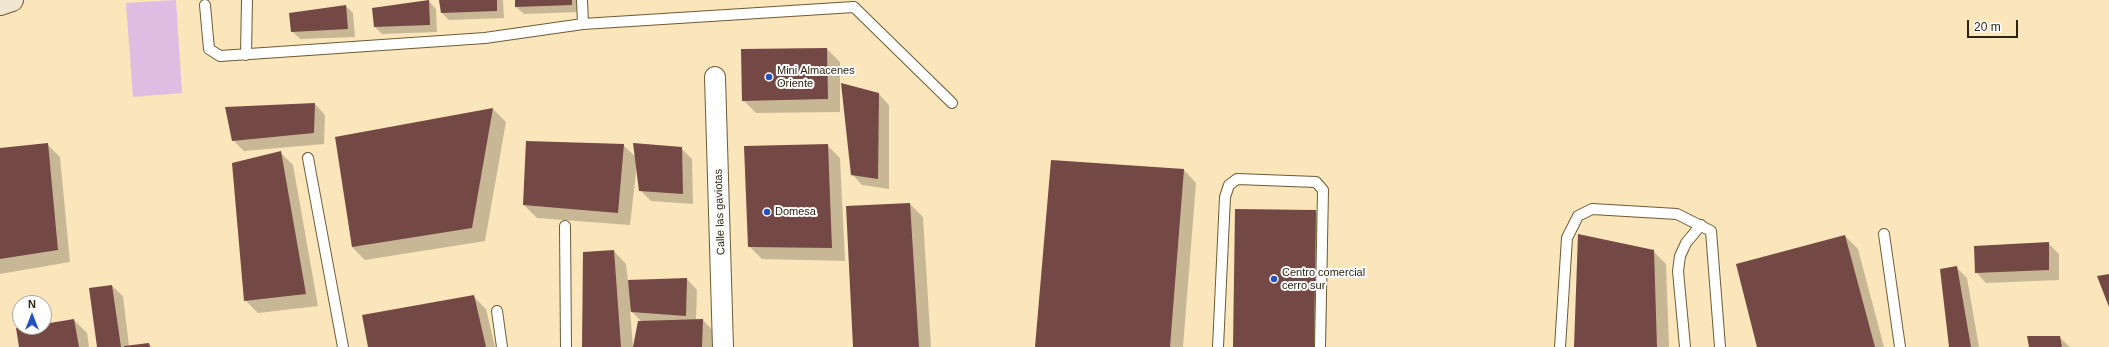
<!DOCTYPE html>
<style>
body{margin:0}
#map{position:relative;width:2109px;height:347px;overflow:hidden;background:#fbe5bb;font-family:Helvetica,sans-serif}
canvas{display:block}
.north{position:absolute;left:12px;top:295px;width:40px;height:40px;box-sizing:border-box;background:#fff;border:1px solid #aba7a1;border-radius:50%;rotate:0deg;font-size:11px;font-weight:700;line-height:16px;text-align:center;color:#2c2413}
.north::after{content:'';display:block;margin:auto;width:14px;height:18px;background:#2351bf;clip-path:polygon(50% 0,100% 100%,50% 72%,0 100%)}
.scale{position:absolute;left:1967px;top:20px;width:51px;height:18px;box-sizing:border-box;border:2px solid #2c2413;border-top:0;padding-left:5px;font-size:12px;line-height:14px;white-space:nowrap;color:#2c2413;-webkit-text-stroke:3px #fff;paint-order:stroke}
</style>
<div id="map">
<canvas width="2109" height="347"></canvas>
<div class="north">N</div>
<div class="scale">20 m</div>
</div>
<script>
const g = document.querySelector('canvas').getContext('2d');
g.lineJoin = 'round';
function fill(path, color) { g.fillStyle = color; g.fill(path, 'evenodd'); }
const shape = rows => new Path2D(rows.map(r => 'M' + r).join(''));
function strokePath(path, color, width, dash) { g.strokeStyle = color; g.lineWidth = width; g.lineCap = dash ? 'butt' : 'round'; g.setLineDash(dash || []); g.stroke(path); }
function drawText(font, color, halo, rows, align = 'center') {
  g.font = font + ' Helvetica,sans-serif'; g.lineWidth = 4; g.setLineDash([]); g.textBaseline = 'middle'; g.strokeStyle = halo; g.fillStyle = color; for (const [text, x, y, turn = 0] of rows) {
    g.save(); g.translate(x, y); g.rotate((+turn || 0) * Math.PI / 180); g.textAlign = isNaN(turn) ? turn : align; if (halo) g.strokeText(text, 0, 0); g.fillText(text, 0, 0); g.restore();
  }
}
const green = shape([
 [176,0,182,93,133,97,126,3]
]);
const shadow = shape([
 [440,0,503,0,504,18,449,20,442,13],
 [516,0,578,0,579,12,524,14,516,7],
 [429,1,436,9,437,32,382,34,375,27],
 [346,6,353,13,355,37,300,39,292,31],
 [827,49,840,62,840,112,756,113,743,100],
 [879,94,889,105,889,189,862,185,852,174],
 [315,104,325,115,324,144,244,151,233,140],
 [493,109,506,122,485,241,365,260,352,247,336,137],
 [47,144,60,157,70,262,0,274,0,149],
 [623,145,636,157,681,148,692,159,693,204,651,201,640,190,637,164,630,225,537,218,524,205],
 [827,145,840,158,845,261,762,259,749,246],
 [280,152,293,165,318,306,258,313,245,300],
 [1184,170,1196,183,1183,347,1035,347],
 [910,204,923,217,931,347,854,347],
 [1315,211,1328,224,1326,347,1234,347],
 [1845,236,1858,249,1884,347,1758,347],
 [2048,243,2059,254,2059,280,1986,283,1976,272],
 [614,251,626,264,628,281,687,279,697,290,696,320,703,320,713,331,712,347,634,347,642,322,630,310,633,347,583,347],
 [1653,251,1666,264,1669,347,1575,347],
 [1956,267,1967,278,1979,347,1950,347],
 [112,286,123,296,129,346,149,344,152,347,98,347],
 [473,296,486,309,495,347,369,347],
 [74,320,87,333,89,347,20,347,17,329,44,327,44,325],
 [2059,337,2070,347,2030,347]
]);
const building = shape([
 [429,0,430,25,374,27,372,8],
 [439,0,497,0,497,11,441,13],
 [515,0,572,0,572,5,515,7],
 [346,5,348,29,291,32,289,13],
 [827,48,828,99,742,101,741,49],
 [841,83,879,93,878,179,851,175],
 [315,103,314,133,232,141,225,107],
 [493,108,472,228,352,247,335,137],
 [526,141,624,144,618,213,523,205],
 [48,143,58,250,0,259,0,148],
 [633,143,682,147,683,194,639,191],
 [828,144,832,248,748,247,744,146],
 [281,151,306,294,244,301,232,163],
 [1051,160,1184,169,1170,347,1035,347],
 [910,203,919,347,853,347,846,206],
 [1235,209,1316,210,1314,347,1233,347],
 [1578,234,1654,250,1657,347,1574,347],
 [1845,235,1875,347,1757,347,1736,264],
 [2049,242,2049,270,1975,273,1974,246],
 [614,250,621,347,582,347,583,252],
 [1957,266,1971,347,1949,347,1940,269],
 [2109,274,2109,307,2097,276],
 [687,278,686,316,631,312,628,280],
 [112,285,121,347,97,347,89,288],
 [474,295,486,347,368,347,362,315],
 [74,319,79,347,19,347,16,328,44,327,44,324],
 [703,319,702,347,633,347,638,321],
 [2027,336,2060,336,2062,347,2029,347],
 [149,343,150,347,124,347,124,346]
]);
const lane = shape([
 [582,0,583,24],
 [205,5,209,49,220,56,485,38,583,24,854,7,952,103],
 [246,55,247,0],
 [308,158,343,347],
 [565,226,566,347],
 [1884,234,1900,347],
 [497,311,502,347],
 [1218,347,1225,197,1229,185,1237,179,1316,182,1323,190,1320,347],
 [1560,347,1567,238,1578,216,1592,209,1677,214,1711,231,1720,347],
 [1685,347,1678,271,1680,256,1686,243,1701,225]
]);
const street = shape([
 [715,77,723,347]
]);
const secondary = shape([
 [0,4,12,0]
]);
const markers = [
 [769,77,4,"#2351bf"],
 [767,212,4,"#2351bf"],
 [1274,279,4,"#2351bf"]
];
const poiNames = [
 ["Mini Almacenes",777,71],
 ["Oriente",777,84],
 ["Domesa",775,212],
 ["Centro comercial",1282,273],
 ["cerro sur",1282,286]
];
const streetNames = [
 ["Calle las gaviotas",720,212,-92]
];
fill(green, '#dfbde2');
fill(shadow, '#0003');
fill(building, '#734845');
strokePath(lane, '#6e5a34', 12);
strokePath(street, '#6e5a34', 22);
strokePath(secondary, '#6e5a34', 24);
strokePath(lane, '#fff', 10);
strokePath(street, '#fff', 20);
strokePath(secondary, '#f0e6d1', 22);
for (const [x, y, r, color] of markers) { const dot = new Path2D(); dot.arc(x, y, r, 0, 2 * Math.PI); g.fillStyle = color; g.fill(dot); strokePath(dot, '#fff', 1.5); }
drawText('11px', '#2c2413', '#fff', poiNames, 'left');
drawText('11px', '#2c2413', '#fff', streetNames);
</script>
